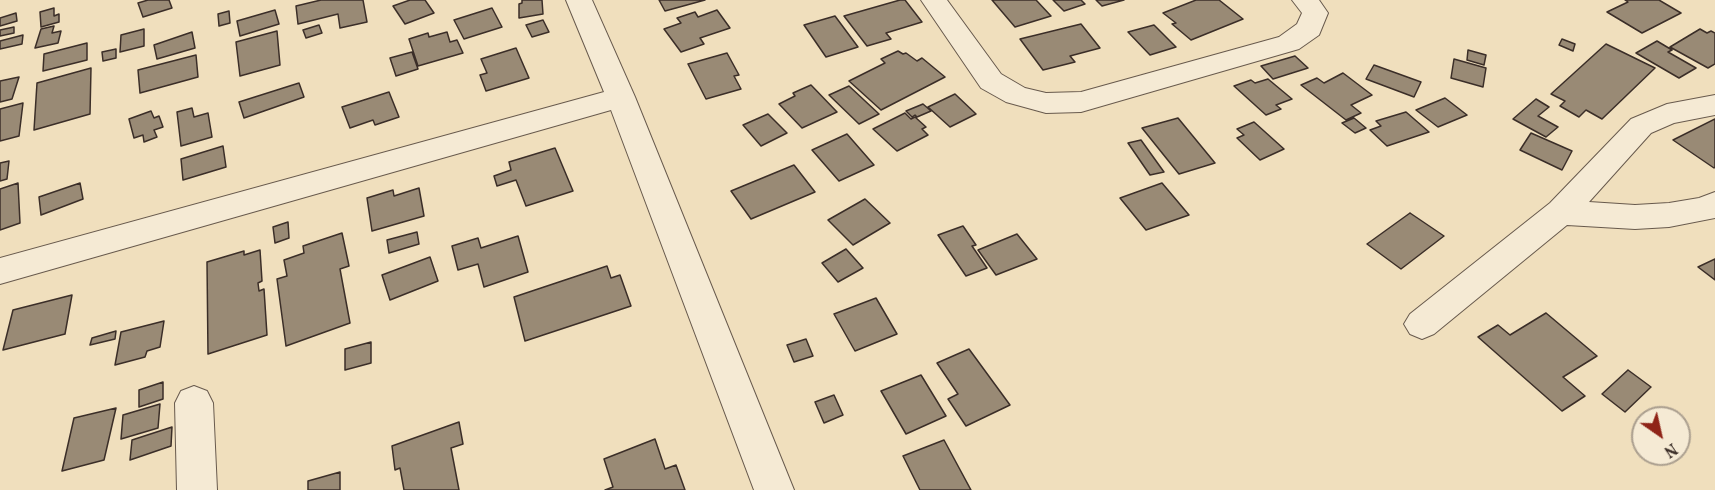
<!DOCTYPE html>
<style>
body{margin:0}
#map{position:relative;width:1715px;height:490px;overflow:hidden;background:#f0dfbd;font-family:Vollkorn,serif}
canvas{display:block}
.north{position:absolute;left:1631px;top:406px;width:60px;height:60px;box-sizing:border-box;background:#f5ead4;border:2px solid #ab9f8f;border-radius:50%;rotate:146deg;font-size:16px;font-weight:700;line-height:24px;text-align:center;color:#3b2e28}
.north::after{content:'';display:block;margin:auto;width:21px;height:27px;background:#8f2418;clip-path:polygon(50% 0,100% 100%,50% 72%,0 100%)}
</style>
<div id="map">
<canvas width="1715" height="490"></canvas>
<div class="north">N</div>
</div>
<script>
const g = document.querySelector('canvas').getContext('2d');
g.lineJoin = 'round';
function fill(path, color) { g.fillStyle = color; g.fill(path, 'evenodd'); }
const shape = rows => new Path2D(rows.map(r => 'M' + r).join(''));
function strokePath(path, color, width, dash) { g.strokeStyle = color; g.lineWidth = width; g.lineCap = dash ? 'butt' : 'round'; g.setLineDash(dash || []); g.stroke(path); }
const building = shape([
 [148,0,169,0,172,8,143,17,138,3,148,0],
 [321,0,363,0,367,22,340,28,338,14,298,24,296,6,321,0],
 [410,0,425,0,434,13,405,24,393,6,410,0],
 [522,0,542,0,543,14,519,18,519,4,522,3,522,0],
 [659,0,705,0,665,11,659,0],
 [900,0,905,0,922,22,886,33,891,39,867,46,844,16,900,0],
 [992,0,1036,0,1051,16,1015,27,992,0],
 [1053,0,1081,0,1085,4,1064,11,1053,0],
 [1096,0,1124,0,1102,6,1096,0],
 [1196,0,1219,0,1243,19,1191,40,1172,24,1176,23,1163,13,1196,0],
 [1625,0,1659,0,1681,13,1642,33,1607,12,1628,2,1625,0],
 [54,8,54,16,59,14,59,22,41,27,40,12,54,8],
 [492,8,502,27,464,39,454,20,492,8],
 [275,10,279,24,240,36,237,21,275,10],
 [717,10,730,28,700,38,704,44,681,52,664,29,681,23,677,18,695,12,698,17,717,10],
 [229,11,230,23,219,26,218,14,229,11],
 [16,13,17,21,0,26,0,18,16,13],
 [835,16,858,47,826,57,804,25,835,16],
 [543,20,549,32,532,37,526,25,543,20],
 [1081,24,1100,48,1070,56,1075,62,1043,70,1020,39,1081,24],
 [319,25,322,33,306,38,303,30,319,25],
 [1154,25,1176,47,1150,55,1128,32,1154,25],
 [54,26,52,33,61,31,58,43,35,48,41,29,54,26],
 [14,27,14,33,0,36,0,30,14,27],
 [144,29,144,46,120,52,121,35,144,29],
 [1700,29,1707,33,1711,31,1715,33,1715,64,1708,68,1670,47,1700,29],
 [277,31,280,65,240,76,236,42,277,31],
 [192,32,195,48,157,59,154,45,192,32],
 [447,32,450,42,457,40,463,53,418,66,409,39,428,33,429,37,447,32],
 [23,35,22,44,0,49,0,41,23,35],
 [1562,39,1575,44,1573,51,1559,45,1562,39],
 [1657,41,1672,50,1668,52,1696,68,1679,78,1636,53,1657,41],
 [87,43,87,60,43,71,44,54,87,43],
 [1606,44,1655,68,1602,119,1586,110,1579,117,1560,106,1565,101,1551,94,1606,44],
 [516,48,529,78,486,91,480,75,487,73,481,59,516,48],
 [116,49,116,58,103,61,102,52,116,49],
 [1468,50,1486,55,1484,65,1467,60,1468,50],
 [898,51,903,54,906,53,917,61,922,58,945,77,881,110,849,81,885,63,881,59,898,51],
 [412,52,418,69,396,76,390,58,412,52],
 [727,53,739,75,734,76,741,89,706,99,688,64,727,53],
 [196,55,198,77,140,93,138,70,196,55],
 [1295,56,1308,68,1273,79,1261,66,1295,56],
 [1454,59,1486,68,1483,87,1451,78,1454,59],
 [1374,65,1421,82,1414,97,1366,79,1374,65],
 [91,68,90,114,34,130,37,83,91,68],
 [1343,73,1372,95,1351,105,1361,113,1346,120,1301,85,1317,78,1324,83,1343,73],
 [19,77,12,99,0,102,0,81,19,77],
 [1268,79,1292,99,1276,105,1281,109,1266,115,1234,86,1251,80,1255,83,1268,79],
 [299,83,304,97,244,118,239,102,299,83],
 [811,85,837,112,802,128,779,104,795,96,793,93,811,85],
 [849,86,879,114,859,124,829,95,849,86],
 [389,92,399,117,375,125,373,120,350,128,342,107,389,92],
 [955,94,976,114,950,127,928,107,955,94],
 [1445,98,1467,115,1438,127,1416,110,1445,98],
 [1536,99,1549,107,1538,116,1558,127,1546,137,1513,119,1536,99],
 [23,103,19,136,0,141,0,109,23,103],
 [923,104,931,111,917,117,915,115,912,117,906,111,923,104],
 [192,108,194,117,208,113,212,137,181,146,177,112,192,108],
 [151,111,154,118,159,116,163,127,154,130,157,137,144,142,143,135,134,138,129,119,151,111],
 [1406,112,1429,132,1387,146,1370,130,1381,126,1376,121,1406,112],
 [905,113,911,119,915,117,926,127,922,129,928,135,897,151,873,129,905,113],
 [768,114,787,133,761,146,743,125,768,114],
 [1178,118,1215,163,1179,174,1142,128,1178,118],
 [1354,118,1366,128,1355,133,1342,123,1354,118],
 [1715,119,1715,167,1714,168,1673,140,1715,119],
 [1254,122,1284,149,1260,160,1237,138,1244,135,1237,129,1254,122],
 [1531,133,1572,151,1562,170,1520,150,1531,133],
 [847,134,874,165,839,181,812,150,847,134],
 [1141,140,1164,172,1150,175,1128,143,1141,140],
 [223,146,226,167,183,180,181,159,223,146],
 [555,148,573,191,526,206,516,180,497,186,494,176,511,170,509,162,555,148],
 [9,161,7,179,0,181,0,163,9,161],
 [794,165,815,192,751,219,731,191,794,165],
 [18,183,20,223,0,230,0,189,18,183],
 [80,183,83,199,41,215,39,197,80,183],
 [1162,183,1189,215,1146,230,1120,198,1162,183],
 [419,188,424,216,372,231,367,198,393,190,394,196,419,188],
 [865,199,890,223,853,245,828,220,865,199],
 [1410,213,1444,236,1401,269,1367,244,1410,213],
 [288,222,289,238,275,243,273,227,288,222],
 [963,226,976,245,972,246,987,268,966,276,938,235,963,226],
 [417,232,419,244,389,253,387,240,417,232],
 [342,233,349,266,340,269,350,323,286,346,277,279,287,276,284,260,304,253,303,246,342,233],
 [1017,234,1037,259,996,275,978,250,1017,234],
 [518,236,528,272,484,287,478,264,458,270,452,246,478,238,481,248,518,236],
 [846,249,863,268,838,282,822,263,846,249],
 [260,250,262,281,258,283,259,291,264,289,267,335,208,354,207,262,244,251,244,255,260,250],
 [430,257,438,281,390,300,382,275,430,257],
 [1715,259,1715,280,1698,267,1715,259],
 [607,266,611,278,620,275,631,306,525,341,514,297,607,266],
 [72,295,65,334,3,350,13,310,72,295],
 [876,298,897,334,855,351,834,314,876,298],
 [1546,313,1597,356,1563,377,1585,396,1562,411,1478,337,1498,325,1510,335,1546,313],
 [164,321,160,347,147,351,145,357,115,365,121,332,164,321],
 [116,331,115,339,90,345,92,338,116,331],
 [806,339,813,356,794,362,787,345,806,339],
 [371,342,371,363,345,370,345,349,371,342],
 [969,349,1010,405,966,426,948,399,958,394,937,363,969,349],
 [1628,370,1651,387,1625,412,1602,394,1628,370],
 [921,375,946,416,906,434,881,391,921,375],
 [163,382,163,399,139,407,139,390,163,382],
 [834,395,843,415,824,423,815,402,834,395],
 [160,404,158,428,121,439,123,415,160,404],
 [116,408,104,460,62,471,74,418,116,408],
 [459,422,463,444,451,448,459,490,404,490,400,468,395,470,392,446,459,422],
 [172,427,171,446,130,460,132,440,172,427],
 [655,439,665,469,676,465,685,490,605,490,613,487,604,459,655,439],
 [944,440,971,490,920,490,903,456,944,440],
 [340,472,340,490,308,490,308,481,340,472]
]);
const minor = shape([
 [566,0,592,0,635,97,794,490,754,490,611,110,0,284,0,258,604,92,566,0],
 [921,0,947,0,1001,74,1025,88,1046,93,1081,92,1279,37,1297,24,1302,13,1292,0,1319,0,1328,13,1319,35,1299,49,1081,112,1046,113,1006,102,981,88,921,0],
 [1715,95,1715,115,1674,123,1651,133,1589,202,1635,205,1669,203,1699,198,1715,192,1715,218,1669,227,1635,229,1567,225,1434,334,1422,339,1410,334,1404,324,1410,314,1550,203,1631,119,1667,104,1715,95],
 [194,386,207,391,213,403,217,490,177,490,175,403,181,391,194,386]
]);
fill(building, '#998a75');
strokePath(building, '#3b2e28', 1.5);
strokePath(minor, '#685a4d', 2);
fill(minor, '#f5ead4');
</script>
